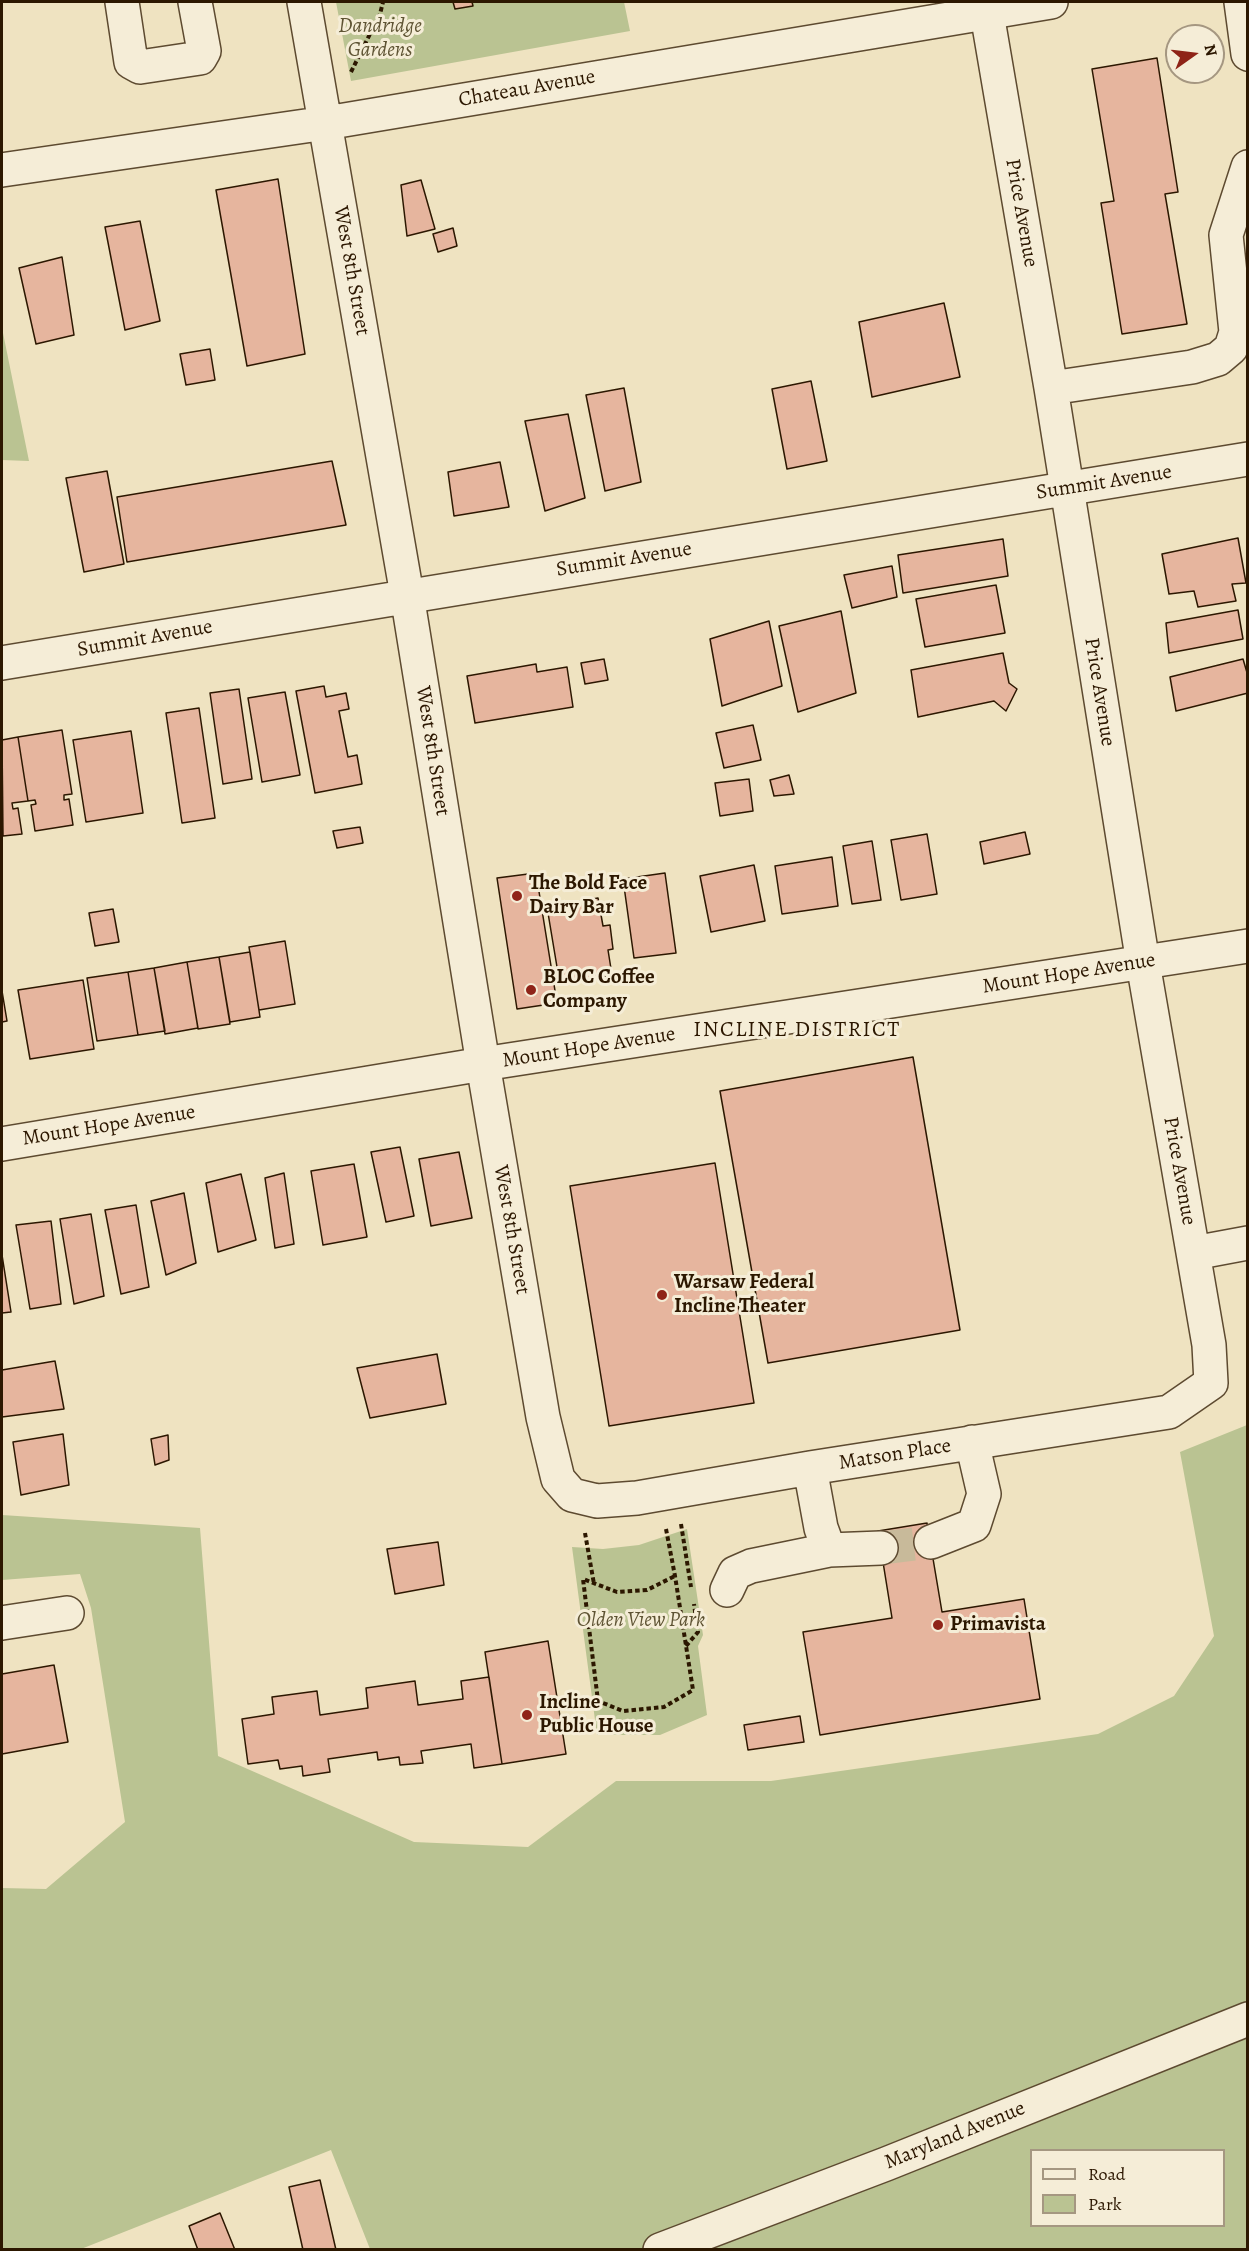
<!DOCTYPE html>
<style>
body{margin:0}
#map{position:relative;width:1249px;height:2251px;overflow:hidden;background:#efe3c1;font-family:Alegreya,serif}
canvas{display:block}
.frame{position:absolute;inset:0;border:3px solid #2c1700;pointer-events:none}
.legend{position:absolute;left:1030px;top:2149px;width:195px;height:78px;box-sizing:border-box;background:#f5edd7;border:2px solid #a59781;margin:0;padding:8px 10px;list-style:none;font-size:18px;color:#2c1700}
.legend li{display:flex;align-items:center;gap:12px;height:30px}
.legend b{width:30px;border:2px solid #a59781}
.north{position:absolute;left:1165px;top:24px;width:60px;height:60px;box-sizing:border-box;background:#f5edd7;border:2px solid #a59781;border-radius:50%;rotate:76deg;font-size:16px;font-weight:700;line-height:24px;text-align:center;color:#2c1700}
.north::after{content:'';display:block;margin:auto;width:21px;height:27px;background:#8f2418;clip-path:polygon(50% 0,100% 100%,50% 72%,0 100%)}
</style>
<div id="map">
<canvas width="1249" height="2251"></canvas>
<div class="frame"></div>
<ul class="legend">
<li><b style="height:8px;background:#f5edd7"></b>Road</li>
<li><b style="height:16px;background:#bac392"></b>Park</li>
</ul>
<div class="north">N</div>
</div>
<script>
const g = document.querySelector('canvas').getContext('2d');
g.lineJoin = 'round';
function fill(path, color) { g.fillStyle = color; g.fill(path, 'evenodd'); }
const shape = rows => new Path2D(rows.map(r => 'M' + r).join(''));
function strokePath(path, color, width, dash) { g.strokeStyle = color; g.lineWidth = width; g.lineCap = dash ? 'butt' : 'round'; g.setLineDash(dash || []); g.stroke(path); }
function drawText(font, color, halo, rows, align = 'center') {
  g.font = font + ' Alegreya,serif'; g.lineWidth = 6; g.setLineDash([]); g.textBaseline = 'middle'; g.strokeStyle = halo; g.fillStyle = color; for (const [text, x, y, turn = 0] of rows) {
    g.save(); g.translate(x, y); g.rotate((+turn || 0) * Math.PI / 180); g.textAlign = isNaN(turn) ? turn : align; if (halo) g.strokeText(text, 0, 0); g.fillText(text, 0, 0); g.restore();
  }
}
const green = shape([
 [336,2,624,2,630,31,351,81],
 [2,328,29,461,2,460],
 [1247,1425,1247,2249,370,2249,331,2150,81,2249,2,2249,2,1888,46,1889,125,1822,91,1608,80,1574,2,1580,2,1515,200,1528,218,1756,414,1842,528,1847,616,1781,771,1781,1098,1734,1174,1696,1214,1636,1180,1452],
 [1032,2150,1224,2150,1224,2226,1032,2226],
 [687,1529,703,1635,698,1646,707,1715,660,1735,597,1735,572,1547,603,1549,639,1545]
]);
const building = shape([
 [453,2,472,2,473,6,455,9,453,2],
 [1157,58,1178,192,1165,194,1187,324,1122,334,1101,203,1114,201,1092,69,1157,58],
 [278,179,305,354,247,366,216,190,278,179],
 [421,180,435,229,407,236,401,185,421,180],
 [140,221,160,321,125,330,105,227,140,221],
 [453,228,457,246,438,252,433,234,453,228],
 [62,257,74,335,36,344,19,268,62,257],
 [944,303,960,377,872,397,859,322,944,303],
 [210,349,215,380,186,385,180,354,210,349],
 [811,381,827,461,787,469,772,389,811,381],
 [624,388,641,482,605,491,586,395,624,388],
 [568,414,585,498,545,511,525,421,568,414],
 [332,461,346,525,127,562,117,497,332,461],
 [500,462,509,507,454,516,448,472,500,462],
 [107,471,124,564,84,572,66,478,107,471],
 [1238,538,1246,583,1232,584,1236,601,1198,607,1194,591,1169,594,1162,554,1238,538],
 [1003,539,1008,576,903,593,898,555,1003,539],
 [892,566,897,597,852,608,844,575,892,566],
 [996,585,1005,633,925,647,916,599,996,585],
 [1238,610,1243,639,1169,653,1166,623,1238,610],
 [841,611,856,693,798,712,779,626,841,611],
 [769,621,782,686,722,706,710,639,769,621],
 [1003,653,1009,683,1017,689,1006,711,994,701,918,717,911,670,1003,653],
 [604,659,608,680,585,684,581,663,604,659],
 [1243,659,1248,676,1248,693,1176,711,1170,677,1243,659],
 [536,664,537,672,567,667,573,707,475,723,467,676,536,664],
 [324,686,326,697,346,693,349,709,339,711,348,757,357,755,362,784,315,793,296,691,324,686],
 [239,689,252,779,223,784,210,693,239,689],
 [285,692,300,775,262,782,248,698,285,692],
 [199,708,215,818,182,823,166,713,199,708],
 [753,725,761,760,724,768,716,733,753,725],
 [62,730,72,794,64,795,64,800,69,799,73,825,35,831,31,805,36,804,35,800,28,801,18,737,62,730],
 [131,731,143,813,86,822,73,740,131,731],
 [18,737,28,801,12,803,13,809,18,808,22,834,3,836,2,740,18,737],
 [789,775,794,794,774,796,770,780,789,775],
 [749,779,753,811,720,816,715,783,749,779],
 [360,827,363,843,337,848,333,831,360,827],
 [1025,832,1030,854,984,864,980,842,1025,832],
 [927,834,937,894,901,900,891,840,927,834],
 [872,841,881,900,852,904,843,846,872,841],
 [832,857,838,906,782,914,775,866,832,857],
 [754,865,765,921,711,932,700,876,754,865],
 [536,873,557,1003,517,1009,497,878,536,873],
 [665,873,676,953,634,958,623,879,665,873],
 [598,898,603,926,610,925,613,949,608,950,612,975,560,985,547,907,598,898],
 [113,909,119,942,95,946,89,913,113,909],
 [285,941,295,1004,259,1010,249,947,285,941],
 [250,952,260,1017,230,1022,219,957,250,952],
 [219,957,230,1024,198,1029,187,962,219,957],
 [187,962,198,1028,165,1034,154,968,187,962],
 [154,968,165,1031,138,1035,128,972,154,968],
 [128,972,138,1035,97,1041,87,978,128,972],
 [83,980,94,1049,30,1059,18,990,83,980],
 [2,991,7,1021,2,1022,2,991],
 [913,1057,960,1330,768,1363,720,1091,913,1057],
 [400,1147,414,1216,386,1222,371,1152,400,1147],
 [459,1152,472,1218,431,1226,419,1159,459,1152],
 [715,1163,754,1403,609,1426,570,1186,715,1163],
 [354,1164,367,1237,323,1245,311,1171,354,1164],
 [284,1173,294,1244,275,1248,265,1178,284,1173],
 [241,1174,256,1240,218,1252,206,1183,241,1174],
 [184,1193,196,1263,166,1275,151,1201,184,1193],
 [136,1205,149,1287,121,1294,105,1210,136,1205],
 [91,1214,104,1296,74,1304,60,1219,91,1214],
 [51,1221,61,1304,30,1309,16,1225,51,1221],
 [2,1255,11,1312,2,1313,2,1255],
 [437,1354,446,1404,370,1418,357,1368,437,1354],
 [55,1361,64,1409,2,1417,2,1370,55,1361],
 [63,1434,69,1485,21,1495,13,1442,63,1434],
 [168,1435,169,1460,155,1465,151,1439,168,1435],
 [927,1523,942,1612,1024,1599,1040,1699,820,1735,803,1632,892,1618,878,1531,927,1523],
 [438,1542,444,1585,395,1594,387,1549,438,1542],
 [548,1641,566,1754,502,1764,485,1652,548,1641],
 [54,1665,68,1742,2,1754,2,1674,54,1665],
 [489,1677,502,1764,474,1768,471,1744,421,1751,423,1763,400,1765,399,1757,378,1760,377,1752,328,1759,330,1772,303,1776,302,1766,280,1769,278,1760,248,1764,242,1719,274,1714,272,1697,317,1691,320,1715,368,1708,366,1688,415,1681,418,1705,463,1699,461,1681,489,1677],
 [800,1716,804,1742,748,1750,744,1725,800,1716],
 [320,2180,336,2250,303,2250,289,2187,320,2180],
 [220,2213,235,2250,198,2250,189,2226,220,2213]
]);
const minorTunnel = shape([
 [881,1548,931,1542]
]);
const path = shape([
 [351,72,380,14,383,2],
 [681,1524,691,1587],
 [666,1529,675,1576,693,1690,664,1707,623,1711,598,1701,583,1579,617,1592,647,1590,675,1576],
 [585,1533,594,1584],
 [686,1646,698,1632,694,1604]
]);
const minor = shape([
 [122,2,131,62,140,67,200,58,204,51,195,2],
 [304,2,407,595,483,1064,543,1417,558,1479,572,1495,597,1501,637,1498,810,1468,1169,1412,1211,1383,1209,1345,1143,963,1051,388,985,2],
 [1241,2,1248,54],
 [2,170,326,123,1051,2],
 [1051,388,1192,367,1218,359,1231,348,1236,332,1226,235,1248,167],
 [2,663,1248,459],
 [2,1144,483,1064,1248,946],
 [1194,1253,1248,1243],
 [931,1542,974,1525,984,1494,972,1442],
 [829,1550,881,1548],
 [727,1590,735,1573,751,1566,829,1550,821,1528,810,1468],
 [2,1623,67,1613],
 [660,2250,886,2164,1248,2019]
]);
const markers = [
 [517,896,6,"#8f2418"],
 [531,990,6,"#8f2418"],
 [662,1295,6,"#8f2418"],
 [938,1625,6,"#8f2418"],
 [527,1715,6,"#8f2418"]
];
const parkNames = [
 ["Dandridge",380,27],
 ["Gardens",380,51],
 ["Olden View Park",641,1621]
];
const streetNames = [
 ["Chateau Avenue",527,89,-10],
 ["Price Avenue",1021,213,80],
 ["West 8th Street",351,271,80],
 ["Summit Avenue",1104,483,-9],
 ["Summit Avenue",624,560,-9],
 ["Summit Avenue",145,639,-10],
 ["Price Avenue",1099,692,81],
 ["West 8th Street",432,751,81],
 ["Mount Hope Avenue",1069,974,-9],
 ["Mount Hope Avenue",589,1048,-9],
 ["Mount Hope Avenue",109,1126,-9],
 ["Price Avenue",1179,1171,80],
 ["West 8th Street",511,1230,80],
 ["Matson Place",895,1455,-9],
 ["Maryland Avenue",955,2136,-22]
];
const poiNames = [
 ["The Bold Face",529,884],
 ["Dairy Bar",529,908],
 ["BLOC Coffee",543,978],
 ["Company",543,1002],
 ["Warsaw Federal",674,1283],
 ["Incline Theater",674,1307],
 ["Primavista",950,1625],
 ["Incline",539,1703],
 ["Public House",539,1727]
];
const neighbourhoodNames = [
 ["INCLINE DISTRICT",797,1031]
];
fill(green, '#bac392');
fill(building, '#e6b59e');
strokePath(building, '#2c1700', 1.5);
strokePath(minorTunnel, '#c8ba9a', 33, [33, 16]);
strokePath(minor, '#5d4a30', 36);
strokePath(path, '#2c1700', 4, [4.5, 3]);
strokePath(minor, '#f5edd7', 33);
for (const [x, y, r, color] of markers) { const dot = new Path2D(); dot.arc(x, y, r, 0, 2 * Math.PI); g.fillStyle = color; g.fill(dot); strokePath(dot, '#f5edd7', 2); }
drawText('italic 21px', '#5e5333', '#f5edd7', parkNames);
drawText('21px', '#2c1700', '#f5edd7', streetNames);
drawText('bold 21px', '#2c1700', '#f5edd7', poiNames, 'left');
g.letterSpacing = '1.5px';
drawText('22px', '#2c1700', '#f5edd7', neighbourhoodNames);
g.letterSpacing = '0px';
</script>
